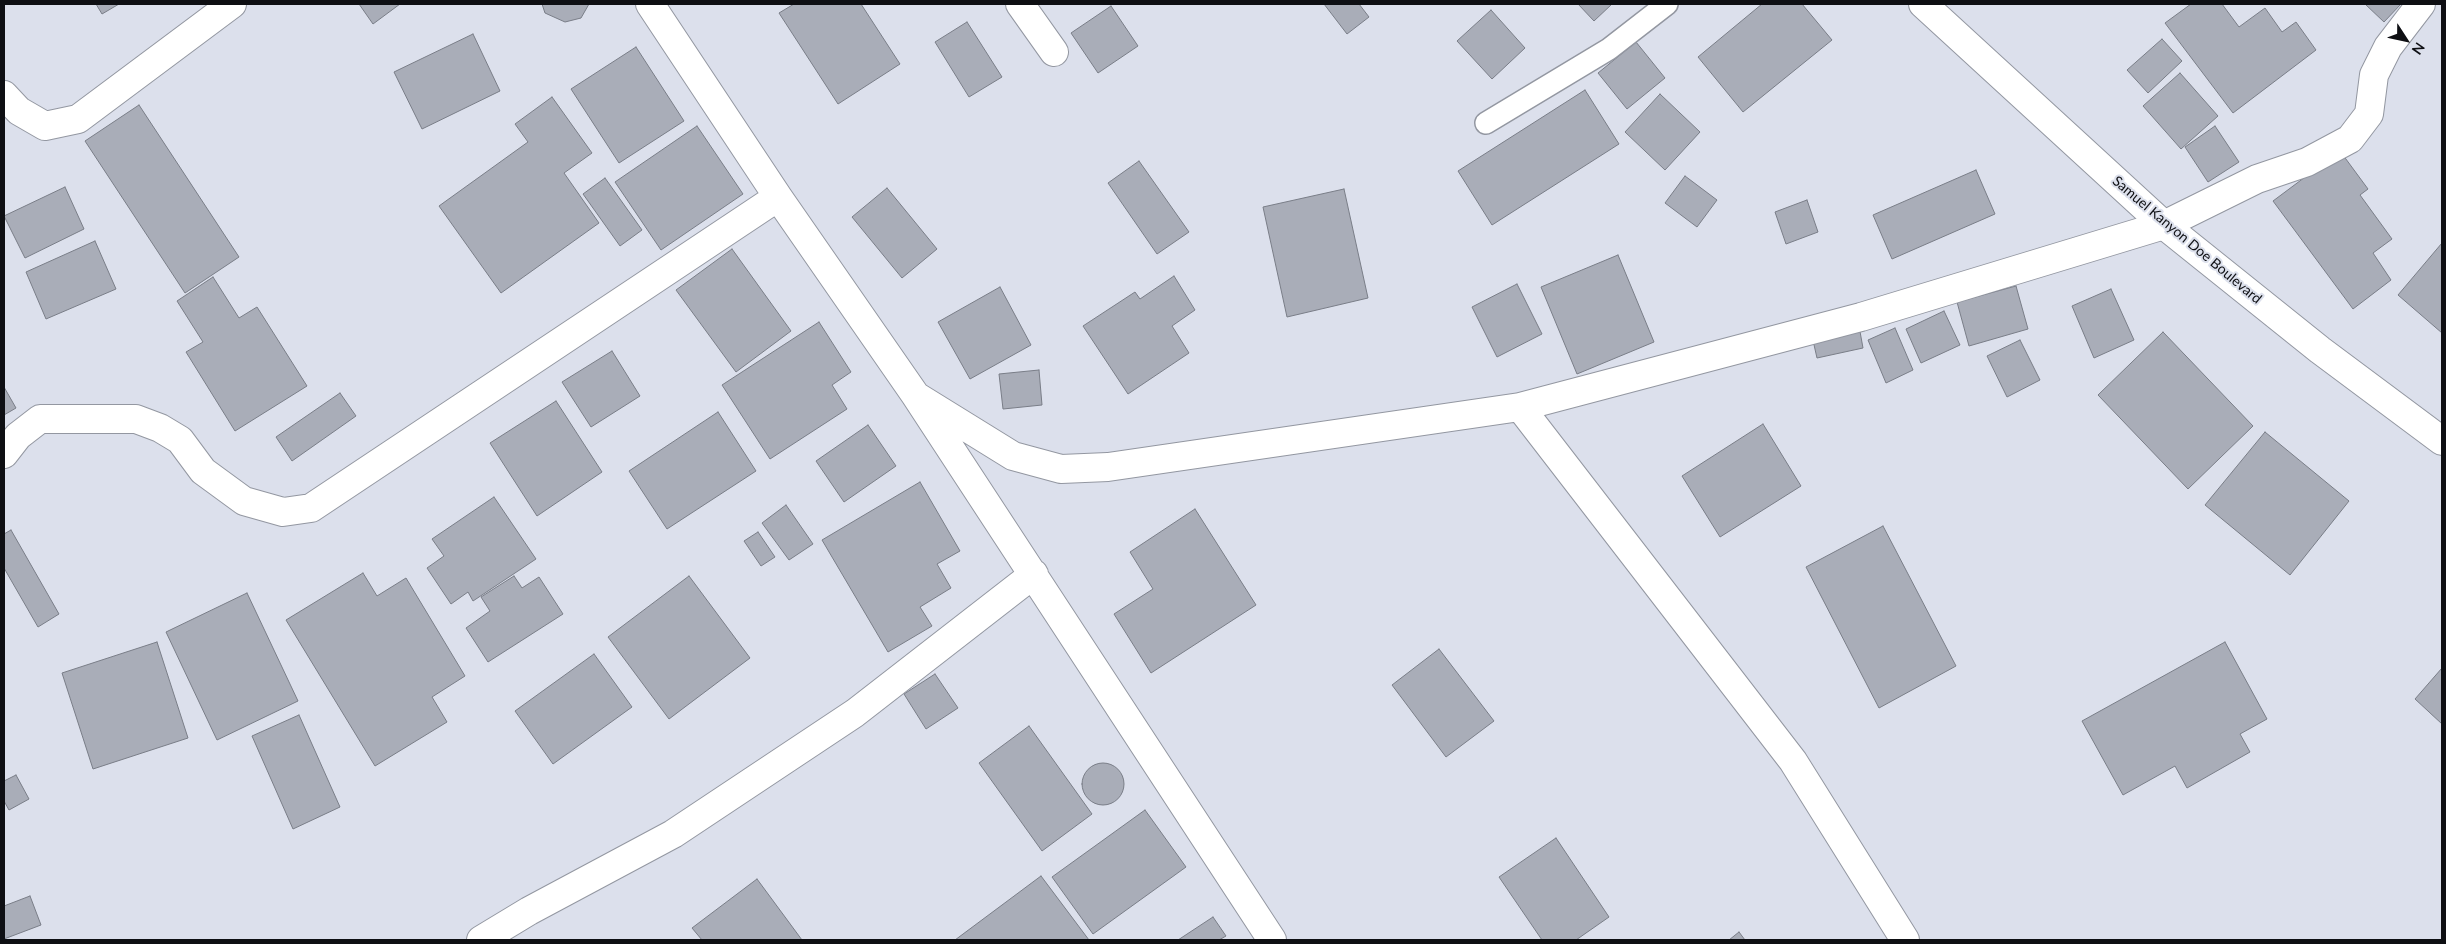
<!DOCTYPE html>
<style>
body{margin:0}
#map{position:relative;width:2446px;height:944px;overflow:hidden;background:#dce0ec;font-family:Lato,sans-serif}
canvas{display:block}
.frame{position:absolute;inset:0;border:5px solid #0e0f13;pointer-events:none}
.north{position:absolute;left:2381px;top:15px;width:50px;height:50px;-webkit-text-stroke:4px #dce0ec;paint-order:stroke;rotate:125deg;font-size:14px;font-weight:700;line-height:20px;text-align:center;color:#0e0f13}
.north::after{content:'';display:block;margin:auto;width:18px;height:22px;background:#0e0f13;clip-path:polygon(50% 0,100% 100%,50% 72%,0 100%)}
</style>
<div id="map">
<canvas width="2446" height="944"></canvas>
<div class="frame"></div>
<div class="north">N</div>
</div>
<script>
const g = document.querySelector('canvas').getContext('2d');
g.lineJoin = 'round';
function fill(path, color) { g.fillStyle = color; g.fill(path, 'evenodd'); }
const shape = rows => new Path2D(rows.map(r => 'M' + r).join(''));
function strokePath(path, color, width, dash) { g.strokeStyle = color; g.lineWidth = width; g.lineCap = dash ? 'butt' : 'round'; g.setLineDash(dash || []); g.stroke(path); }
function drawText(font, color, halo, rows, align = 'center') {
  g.font = font + ' Lato,sans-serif'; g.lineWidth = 4; g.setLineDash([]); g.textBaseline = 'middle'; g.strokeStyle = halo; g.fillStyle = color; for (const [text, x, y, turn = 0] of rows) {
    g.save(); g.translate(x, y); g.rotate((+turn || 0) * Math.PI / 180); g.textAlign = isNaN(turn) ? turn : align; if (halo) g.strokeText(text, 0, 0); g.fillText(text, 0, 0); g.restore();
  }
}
const building = shape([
 [96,4,119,4,102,14,96,4],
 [359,4,400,4,373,24,359,4],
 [542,4,589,4,581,18,565,22,545,13,542,4],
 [794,4,861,4,900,64,838,104,779,13,794,4],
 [1324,4,1359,4,1369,17,1347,34,1324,4],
 [1578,4,1612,4,1594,21,1578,4],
 [1762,4,1802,4,1832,40,1743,112,1698,57,1762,4],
 [2191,4,2222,4,2239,27,2265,8,2282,32,2296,22,2316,50,2233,113,2165,23,2191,4],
 [2365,4,2401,4,2384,22,2365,4],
 [1111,6,1138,46,1098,73,1071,33,1111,6],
 [1491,10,1525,48,1492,79,1457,41,1491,10],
 [967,22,1002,77,969,97,935,42,967,22],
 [473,34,500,91,422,129,394,72,473,34],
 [2162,39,2182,61,2148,93,2127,70,2162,39],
 [1636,42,1665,78,1627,109,1598,73,1636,42],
 [636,47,684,121,619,163,571,89,636,47],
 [2180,73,2218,116,2181,149,2143,106,2180,73],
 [1585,90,1619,144,1492,225,1458,171,1585,90],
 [1660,94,1700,132,1665,170,1625,132,1660,94],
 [552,97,592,153,564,173,599,223,501,293,439,206,528,142,515,124,552,97],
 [139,105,239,257,185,293,85,141,139,105],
 [697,126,743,194,661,250,615,182,697,126],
 [2215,126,2239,162,2208,182,2185,147,2215,126],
 [2340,151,2368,189,2360,195,2392,239,2373,253,2391,280,2353,309,2273,201,2340,151],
 [1139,161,1189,232,1157,254,1108,183,1139,161],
 [1976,170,1995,214,1892,259,1873,215,1976,170],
 [1685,176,1717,200,1697,227,1665,203,1685,176],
 [605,178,642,230,620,246,583,194,605,178],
 [65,187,84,229,25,258,4,216,65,187],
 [887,188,937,249,902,278,852,217,887,188],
 [1344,189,1368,298,1287,317,1263,207,1344,189],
 [1807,200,1818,232,1786,244,1775,212,1807,200],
 [95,241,116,289,46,319,26,272,95,241],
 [2442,243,2442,333,2398,295,2442,243],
 [732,249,791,331,736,372,676,290,732,249],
 [1618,255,1654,342,1577,374,1541,287,1618,255],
 [1174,276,1195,310,1172,326,1189,353,1128,394,1083,326,1135,292,1140,299,1174,276],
 [213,277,239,318,257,307,307,386,235,431,186,352,203,342,177,301,213,277],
 [1517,284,1542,334,1497,357,1472,307,1517,284],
 [2016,286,2028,329,1969,346,1957,302,2016,286],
 [1000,287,1031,345,970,379,938,322,1000,287],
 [2111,289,2134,340,2094,358,2072,306,2111,289],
 [1944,311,1960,345,1921,363,1906,329,1944,311],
 [819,322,851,372,832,385,847,409,770,459,722,385,819,322],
 [1859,326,1863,348,1817,358,1812,336,1859,326],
 [1895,328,1913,370,1886,383,1868,340,1895,328],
 [2163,332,2253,426,2188,489,2098,395,2163,332],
 [2020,340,2040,380,2007,397,1987,356,2020,340],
 [612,351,640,396,591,427,562,382,612,351],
 [1039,370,1042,405,1003,409,999,374,1039,370],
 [4,387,16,408,4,415,4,387],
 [340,393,356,416,292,461,276,437,340,393],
 [556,401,602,472,537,516,490,443,556,401],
 [718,412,756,471,667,529,629,471,718,412],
 [1763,424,1801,486,1720,537,1682,476,1763,424],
 [868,425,896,466,844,502,816,461,868,425],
 [2265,432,2349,501,2290,575,2205,505,2265,432],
 [920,482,960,551,937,564,951,588,920,607,932,626,888,652,822,540,920,482],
 [494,497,536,559,473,601,468,592,451,604,427,568,444,556,432,539,494,497],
 [786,505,813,544,789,560,762,523,786,505],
 [1195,509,1256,605,1151,673,1114,614,1153,589,1130,552,1195,509],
 [1883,526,1956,666,1879,708,1806,567,1883,526],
 [11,530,59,614,38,627,4,568,4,534,11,530],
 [758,532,775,557,761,566,744,541,758,532],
 [363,573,377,596,406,578,465,676,432,697,447,722,375,766,286,620,363,573],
 [514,576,522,588,539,577,563,614,488,662,466,628,490,611,481,597,514,576],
 [689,576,750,658,669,719,608,637,689,576],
 [247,593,298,701,217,740,166,632,247,593],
 [157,642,188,738,93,769,62,673,157,642],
 [2225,642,2267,719,2240,734,2250,752,2187,788,2175,766,2123,795,2082,721,2225,642],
 [1439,649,1494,721,1446,757,1392,685,1439,649],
 [594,654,632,707,553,764,515,711,594,654],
 [2442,668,2442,724,2415,699,2442,668],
 [935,674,958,708,926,729,904,694,935,674],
 [299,715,340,807,293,829,252,736,299,715],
 [1029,726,1092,814,1042,851,979,763,1029,726],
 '1082 784a21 21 0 1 1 42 0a21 21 0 1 1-42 0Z',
 [16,775,29,799,9,810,4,801,4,781,16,775],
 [1145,810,1186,867,1093,934,1052,877,1145,810],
 [1556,838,1609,917,1576,940,1542,940,1499,877,1556,838],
 [1041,876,1089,940,955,940,1041,876],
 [757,879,802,940,702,940,692,928,757,879],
 [30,896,41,925,4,939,4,906,30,896],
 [1213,917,1226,936,1219,940,1178,940,1213,917],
 [1739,932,1745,940,1729,940,1739,932]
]);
const service = shape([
 [1486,123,1609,49,1667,4]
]);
const minor = shape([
 [650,4,778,197,916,396,1272,940],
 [1020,4,1054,52],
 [4,95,19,111,45,126,78,119,232,4],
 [916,396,1013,456,1061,469,1108,467,1520,407,1861,317,2164,225,2257,179,2307,162,2350,139,2369,114,2374,75,2388,47,2421,4],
 [1520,407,1793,761,1905,940],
 [4,454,18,436,40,419,136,419,160,428,180,440,203,471,244,501,283,512,311,508,778,197],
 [481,940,529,911,673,834,855,713,1034,574]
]);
const tertiary = shape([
 [1923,4,2164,225,2320,350,2442,441]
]);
const streetNames = [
 ["Samuel Kanyon Doe Boulevard",2187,240,40]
];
fill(building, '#a9adb8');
strokePath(building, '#797d87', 1);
strokePath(service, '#9397a1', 24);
strokePath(minor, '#9397a1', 30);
strokePath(tertiary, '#9397a1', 30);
strokePath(service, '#fff', 21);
strokePath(minor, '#fff', 28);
strokePath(tertiary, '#fff', 28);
drawText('14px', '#0e0f13', '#dce0ec', streetNames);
</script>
